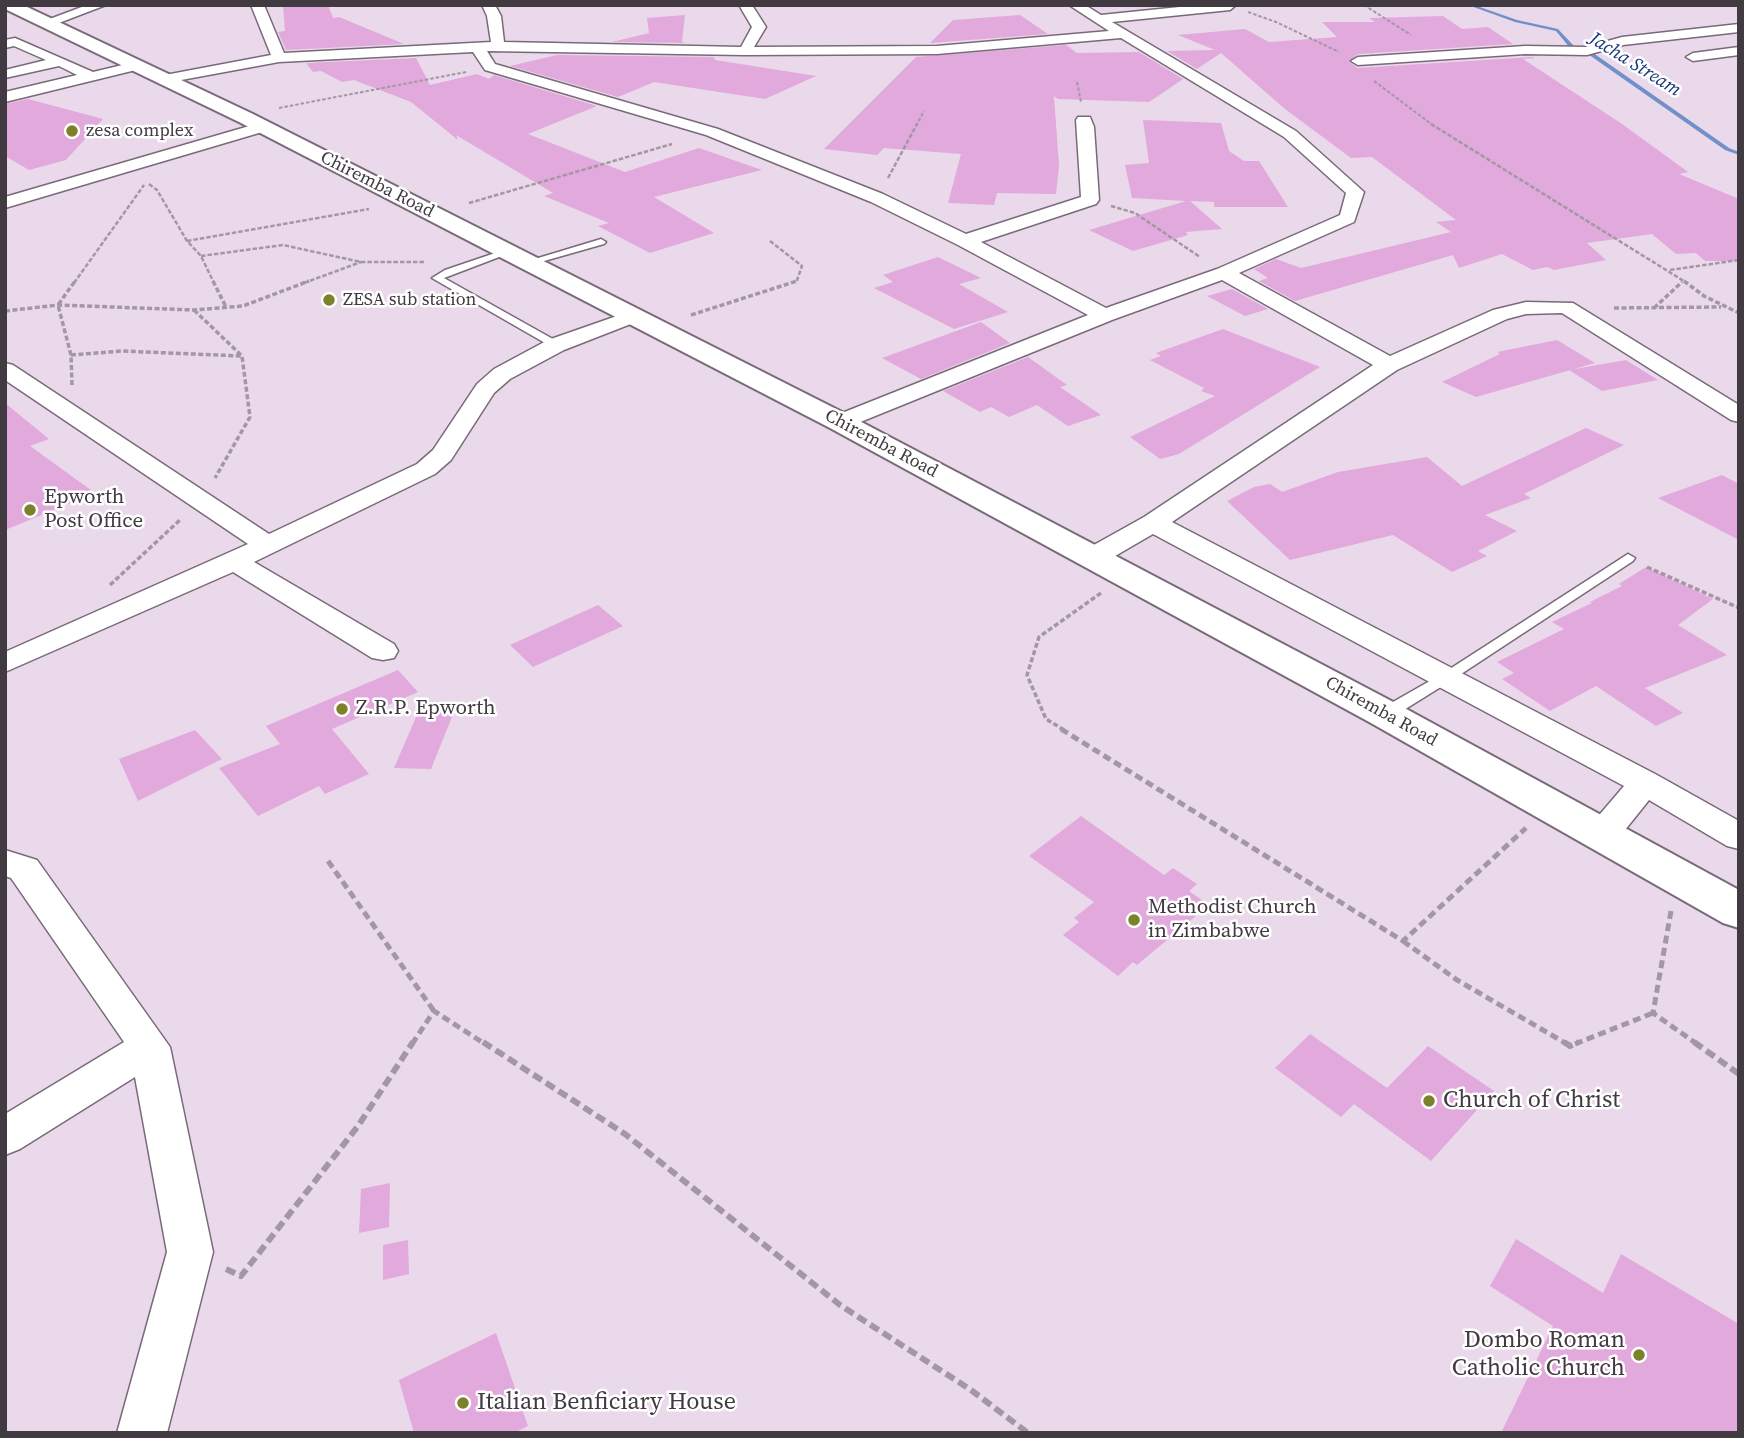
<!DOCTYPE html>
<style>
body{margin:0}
#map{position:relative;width:1744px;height:1438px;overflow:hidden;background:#ead9ea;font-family:"Source Serif 4",serif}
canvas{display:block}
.frame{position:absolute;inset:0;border:7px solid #413a41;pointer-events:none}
</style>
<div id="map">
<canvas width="1744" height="1438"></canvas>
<div class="frame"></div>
</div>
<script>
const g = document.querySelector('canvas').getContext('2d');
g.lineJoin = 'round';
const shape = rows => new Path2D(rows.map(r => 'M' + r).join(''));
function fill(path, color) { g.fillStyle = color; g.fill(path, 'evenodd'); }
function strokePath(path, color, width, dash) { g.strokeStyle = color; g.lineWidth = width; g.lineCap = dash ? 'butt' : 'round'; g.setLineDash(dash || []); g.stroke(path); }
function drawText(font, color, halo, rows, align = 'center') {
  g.font = font + ' "Source Serif 4",serif'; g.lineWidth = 5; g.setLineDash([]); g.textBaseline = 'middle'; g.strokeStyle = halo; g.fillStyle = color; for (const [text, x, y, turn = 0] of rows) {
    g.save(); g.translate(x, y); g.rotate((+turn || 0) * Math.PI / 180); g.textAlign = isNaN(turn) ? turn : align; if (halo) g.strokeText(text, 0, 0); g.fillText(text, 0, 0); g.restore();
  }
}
const stream = shape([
 [1468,5,1474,5,1517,20,1558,29,1574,46,1589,50,1729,148,1739,152,1739,155,1725,150,1585,52,1570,48,1556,31,1515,22,1468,5]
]);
const building = shape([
 [283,5,328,5,333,18,339,17,404,44,286,50,278,32,285,31],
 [685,15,682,42,686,43,612,42,649,33,647,18],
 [1020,15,1048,34,930,43,953,20],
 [1443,16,1462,29,1488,27,1513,44,1358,54,1349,62,1358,68,1532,57,1535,58,1523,59,1622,124,1688,172,1679,174,1739,199,1739,261,1705,261,1696,253,1676,254,1652,234,1587,243,1606,260,1554,270,1547,267,1533,270,1502,254,1459,268,1453,255,1295,301,1259,281,1268,278,1254,269,1276,259,1301,268,1451,232,1436,222,1456,220,1372,157,1351,158,1285,109,1221,53,1197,69,1167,51,1215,50,1178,35,1245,29,1269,42,1337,37,1322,22,1375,22,1369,18],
 [1066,45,1077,53,1139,52,1183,79,1149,102,1058,99,1054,96,1059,166,1056,194,997,193,994,205,948,203,961,154,884,148,877,155,824,149,916,57],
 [557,55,714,57,715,60,816,76,765,99,654,82,618,97,510,66],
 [416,58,430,85,477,74,489,79,494,75,597,106,528,134,625,172,699,148,762,170,654,197,714,233,650,253,598,226,609,223,544,196,553,193,456,135,458,140,411,102,354,80,342,82,321,71,313,72,306,63],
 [28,99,103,119,66,160,29,170,5,156,5,104],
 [1143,120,1221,123,1229,151,1244,161,1259,161,1288,207,1214,207,1214,202,1190,201,1222,229,1186,232,1188,235,1133,251,1089,230,1186,201,1132,198,1125,165,1149,163],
 [938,257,981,278,959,284,1008,312,954,329,874,288,893,282,883,275],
 [1232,289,1268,309,1245,316,1207,296],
 [981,322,1010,343,921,379,882,358],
 [1223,329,1320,367,1179,454,1160,459,1130,437,1215,396,1201,391,1204,388,1150,360,1161,356,1156,353],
 [1557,340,1595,363,1476,397,1442,382,1500,354,1497,352],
 [1028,357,1067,385,1060,387,1101,415,1068,426,1037,405,1009,417,991,407,980,412,943,391],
 [1626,360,1658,380,1602,391,1569,370],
 [5,403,49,439,30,446,95,493,5,530],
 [1586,428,1624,445,1524,494,1531,498,1485,515,1517,531,1478,551,1487,556,1452,572,1393,535,1290,560,1227,501,1254,487,1270,484,1282,492,1338,472,1427,457,1462,486],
 [1722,475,1739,484,1739,540,1658,498],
 [1646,567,1713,599,1678,625,1727,655,1645,688,1683,713,1656,726,1596,686,1550,711,1502,679,1514,673,1497,662,1564,629,1552,622,1592,603,1590,602,1622,586,1619,584],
 [598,605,623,626,533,667,510,645],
 [398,670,418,692,332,729,369,774,325,794,319,786,258,816,219,768,280,744,266,726],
 [423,701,458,702,431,769,394,768],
 [195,730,222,759,138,801,119,759],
 [1081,816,1164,875,1173,868,1197,884,1189,891,1209,905,1137,965,1133,962,1118,976,1063,935,1079,922,1074,918,1094,902,1029,856],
 [1310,1034,1387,1088,1428,1046,1494,1091,1431,1161,1354,1104,1341,1117,1275,1068],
 [390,1183,389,1227,359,1233,361,1189],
 [1516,1239,1603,1293,1621,1254,1739,1324,1739,1433,1501,1433,1553,1326,1490,1286],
 [408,1240,409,1274,383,1280,383,1245],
 [496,1333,528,1426,514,1433,414,1433,399,1380]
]);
const pathFar4 = shape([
 [1364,5,1411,35],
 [1248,12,1276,22,1339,52],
 [1374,81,1434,126],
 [1077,82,1081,102],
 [279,108,466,72],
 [916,126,924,111]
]);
const pathFar3 = shape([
 [1431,124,1687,283],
 [888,178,917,124],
 [149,184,157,190,187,241,201,256,214,283],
 [469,203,672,144],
 [1111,206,1135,213,1200,257],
 [187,241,369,209],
 [770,241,802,266,796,283],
 [201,256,283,245,361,262,425,262],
 [1670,270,1739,260],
 [74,283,144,185],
 [304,283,361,262]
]);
const pathFar2 = shape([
 [213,281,226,307],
 [1684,281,1704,296,1739,313],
 [1614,308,1721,307],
 [1654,308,1682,282],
 [194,310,242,356,250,417,215,478],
 [5,311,58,305,194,310,243,306,309,281],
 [691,315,797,281],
 [71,355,122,351,241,356],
 [72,385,71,355,58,305,75,281],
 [1647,567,1739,608],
 [110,585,181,519],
 [1064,730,1046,719,1027,675,1039,637,1101,593]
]);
const pathFar1 = shape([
 [1061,729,1403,941,1526,828],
 [328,861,434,1011],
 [1671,911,1653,1013,1697,1044],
 [1403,941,1457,980,1567,1044],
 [412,1044,434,1011,485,1044],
 [1575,1044,1653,1013]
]);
const path = shape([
 [483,1042,625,1134,840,1305,971,1390,1028,1433],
 [1564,1042,1570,1046,1579,1042],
 [1694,1042,1739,1074],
 [226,1269,241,1276,358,1126,413,1042]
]);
const service = shape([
 [601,239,606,242,604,244,530,265,525,262,601,239],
 [507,249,515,251,444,278,560,343,560,347,552,347,432,278,445,270,507,249],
 [1628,554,1635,558,1633,561,1452,680,1391,718,1379,718,1377,714,1379,710,1442,674,1628,554]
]);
const minor = shape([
 [87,5,106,5,51,26,41,26,39,23,87,5],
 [251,5,264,5,284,53,491,42,487,16,482,5,495,5,501,16,504,42,741,47,752,27,739,5,752,5,766,27,754,47,937,46,1109,31,1069,5,1085,5,1101,15,1199,5,1236,5,1230,10,1112,22,1296,131,1364,192,1354,222,1239,273,1390,356,1493,310,1526,302,1573,303,1739,405,1739,422,1731,420,1562,313,1526,314,1507,319,1397,370,1172,522,1657,775,1739,821,1739,849,1727,846,1649,800,1613,845,1601,848,1589,845,1584,836,1589,827,1624,786,1153,534,1103,563,1093,565,1083,563,1079,557,1083,551,1144,517,1373,365,1222,280,1112,320,848,427,832,427,828,422,832,417,1088,315,958,245,871,202,706,135,485,70,473,52,279,62,165,83,160,82,158,79,160,76,165,75,271,55,251,5],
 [1121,38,1284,137,1346,193,1340,215,1217,269,1106,308,981,242,1096,204,1099,200,1094,127,1090,117,1078,117,1076,120,1081,197,966,234,883,194,718,129,495,64,487,51,745,55,937,54,1121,38],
 [1739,24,1739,32,1623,45,1587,55,1525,54,1358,65,1351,61,1358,57,1525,46,1586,47,1622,37,1739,24],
 [15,38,93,72,139,61,146,65,144,68,5,102,5,92,77,75,59,66,5,78,5,70,46,60,14,46,5,48,5,40,15,38],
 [1739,47,1739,55,1693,61,1686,57,1693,53,1739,47],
 [263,122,271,127,269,130,5,208,5,197,263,122],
 [634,310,641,312,644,316,641,320,564,350,510,379,494,393,451,460,435,474,254,562,394,644,398,651,394,658,383,660,372,658,233,572,5,672,5,652,248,544,5,380,5,363,13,365,269,534,417,464,433,450,477,384,494,369,548,340,634,310],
 [5,850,37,860,170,1047,213,1252,167,1433,117,1433,167,1252,135,1077,20,1149,5,1155,5,1114,124,1042,11,878,5,876,5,850]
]);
const secondary = shape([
 [5,5,23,5,253,114,850,416,1399,705,1739,890,1739,928,1723,923,1371,723,830,428,239,122,5,9,5,5]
]);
const markers = [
 [72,131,7,"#7d812b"],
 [329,300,7,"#7d812b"],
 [30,510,7,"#7d812b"],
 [342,709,7,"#7d812b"],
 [1134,920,7,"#7d812b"],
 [1429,1101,7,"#7d812b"],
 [1639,1355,7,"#7d812b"],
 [463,1403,7,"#7d812b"]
];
const farPoinames = [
 ["zesa complex",86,131],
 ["ZESA sub station",343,300]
];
const farStreetnames = [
 ["Chiremba Road",377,185,27],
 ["Chiremba Road",881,444,28],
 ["Chiremba Road",1381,712,29]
];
const farWaternames = [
 ["Jacha Stream",1635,65,32]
];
const poiNames = [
 ["Epworth",44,498],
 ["Post Office",44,522],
 ["Z.R.P. Epworth",356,709],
 ["Methodist Church",1148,908],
 ["in Zimbabwe",1148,932]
];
const nearPoinames = [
 ["Church of Christ",1443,1101],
 ["Dombo Roman",1625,1341,"right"],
 ["Catholic Church",1625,1369,"right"],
 ["Italian Benficiary House",477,1403]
];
fill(stream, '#7190ca');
fill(building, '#e1a9dc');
strokePath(service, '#786a79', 3);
strokePath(minor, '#786a79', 3);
strokePath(secondary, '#786a79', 4);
strokePath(pathFar4, '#a497a4', 2, [3.5, 2]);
strokePath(pathFar3, '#a497a4', 2.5, [4.5, 2]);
strokePath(pathFar2, '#a497a4', 3.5, [5, 2.5]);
strokePath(pathFar1, '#a497a4', 5, [8, 4.5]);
strokePath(path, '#a497a4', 6, [10, 5]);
fill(service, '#fff');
fill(minor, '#fff');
fill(secondary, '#fff');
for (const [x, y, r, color] of markers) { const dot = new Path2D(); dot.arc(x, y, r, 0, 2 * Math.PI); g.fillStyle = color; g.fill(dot); strokePath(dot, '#fff', 2.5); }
drawText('18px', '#413a41', '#fff', farPoinames, 'left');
drawText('18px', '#413a41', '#fff', farStreetnames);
drawText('italic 19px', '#16367b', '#fff', farWaternames);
drawText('21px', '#413a41', '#fff', poiNames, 'left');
drawText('24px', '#413a41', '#fff', nearPoinames, 'left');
</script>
